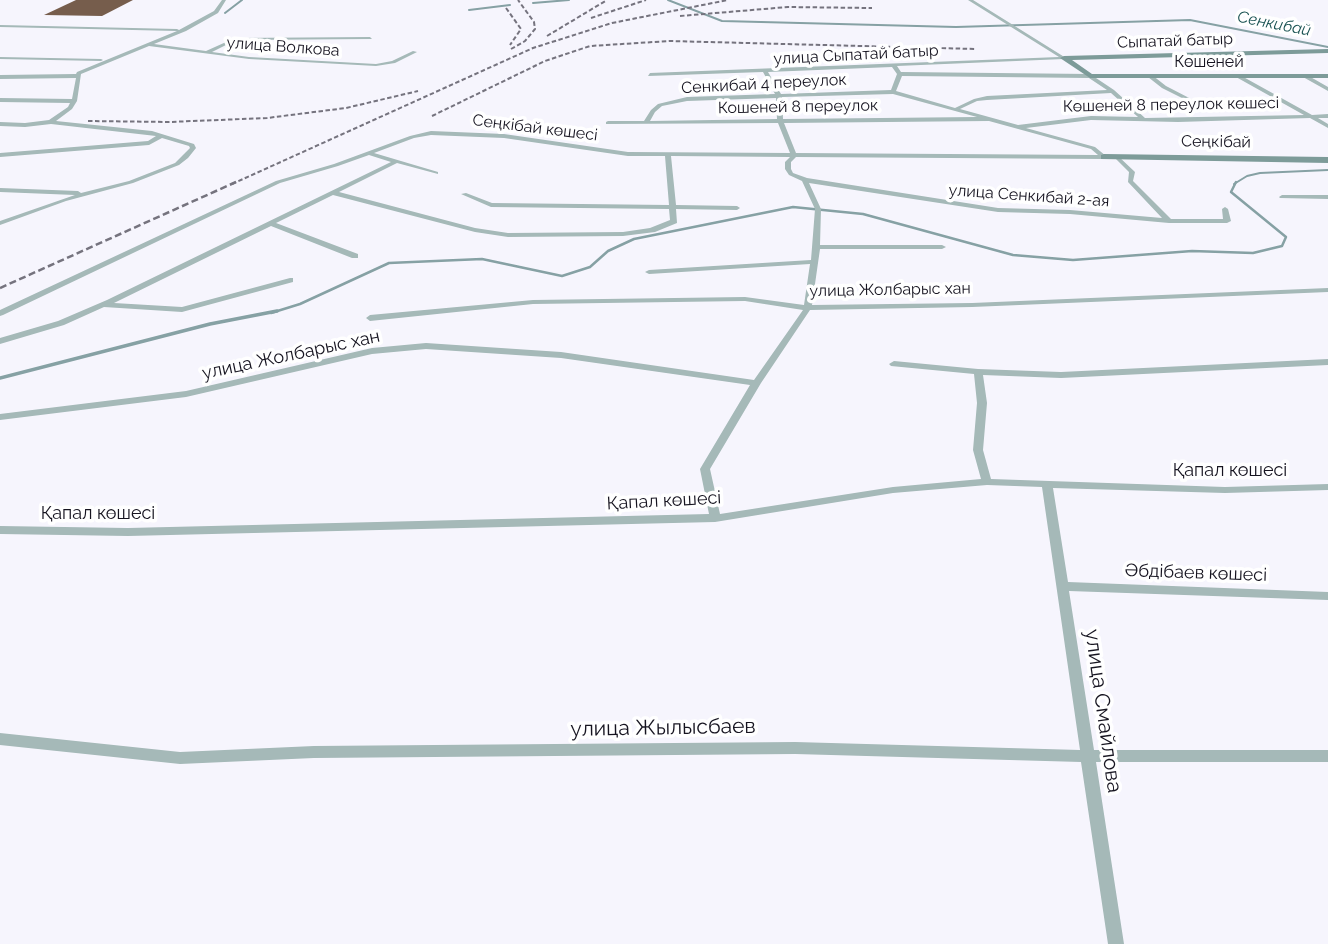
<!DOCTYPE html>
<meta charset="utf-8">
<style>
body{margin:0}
canvas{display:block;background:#f6f5fd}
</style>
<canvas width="1328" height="944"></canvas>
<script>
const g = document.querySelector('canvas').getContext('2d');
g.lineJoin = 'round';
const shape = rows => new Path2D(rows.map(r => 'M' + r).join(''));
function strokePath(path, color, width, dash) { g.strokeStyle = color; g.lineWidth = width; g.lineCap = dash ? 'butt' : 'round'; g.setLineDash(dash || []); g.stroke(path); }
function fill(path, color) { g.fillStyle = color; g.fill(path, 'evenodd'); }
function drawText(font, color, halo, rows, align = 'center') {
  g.font = font + ' Raleway,sans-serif'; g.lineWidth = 7; g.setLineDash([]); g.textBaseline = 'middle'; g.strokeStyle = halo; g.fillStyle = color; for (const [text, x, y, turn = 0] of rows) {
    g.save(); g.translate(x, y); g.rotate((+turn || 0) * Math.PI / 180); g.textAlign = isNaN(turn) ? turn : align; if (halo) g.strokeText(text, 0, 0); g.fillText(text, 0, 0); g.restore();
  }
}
const streamFar2 = shape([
 [668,0,722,21,956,27,1190,20,1328,47],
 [533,3,569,0],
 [469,10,510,5],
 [225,13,242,0],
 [1234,184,1247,176,1260,173,1328,170]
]);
const streamFar1 = shape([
 [271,313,300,304,389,263,482,259,562,276,590,267,608,251,634,239,793,207,863,214,1013,255,1073,260,1192,251,1253,253,1282,246,1286,237,1231,192,1236,182]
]);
const stream = shape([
 [0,378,210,324,277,311]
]);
const building = shape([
 [76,0,133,0,102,16,44,15]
]);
const street = shape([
 [222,0,226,0,218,13,186,31,154,44,206,51,235,38,370,37,372,39,236,40,212,52,249,57,376,64,392,61,413,51,417,52,395,63,376,66,249,59,149,46,81,74,77,101,72,109,56,121,152,131,194,144,196,148,188,158,179,165,133,183,66,201,0,225,0,221,75,195,0,192,0,188,78,191,81,193,129,181,175,163,190,148,189,146,162,138,149,145,0,157,0,153,148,141,156,136,51,124,25,127,0,126,0,122,25,123,49,120,68,107,70,103,0,102,0,98,72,99,76,78,0,79,0,75,76,74,77,72,177,31,0,27,0,25,177,29,179,30,214,11,222,0],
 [968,0,973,0,1066,58,1064,59,897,66,901,72,1090,74,1114,90,1145,118,1304,115,1236,77,1238,74,1312,115,1328,114,1328,118,1318,118,1328,124,1328,128,1310,118,1178,122,1091,120,1026,128,1095,147,1106,156,1107,157,1104,159,796,157,791,162,791,169,793,173,807,178,998,208,1070,210,1162,218,1128,182,1129,172,1114,157,1117,155,1135,172,1133,181,1171,219,1223,219,1222,209,1225,207,1228,209,1231,221,1227,223,1169,223,1070,214,998,212,809,183,821,209,820,245,942,245,946,247,942,249,820,249,812,305,972,303,1328,288,1328,292,972,307,810,310,761,383,710,469,720,514,893,487,981,479,973,450,977,403,974,374,891,366,889,364,894,361,978,369,1061,372,1328,359,1328,365,1061,378,983,375,987,403,983,450,991,479,1225,487,1328,484,1328,490,1225,493,1053,488,1068,582,1328,592,1328,600,1069,591,1094,750,1328,750,1328,762,1096,762,1124,944,1108,944,1081,762,795,754,314,758,180,764,0,745,0,733,180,752,314,746,795,742,1080,750,1042,487,987,485,893,493,715,522,128,536,0,534,0,526,128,528,709,514,700,469,750,385,561,358,426,349,372,354,186,397,0,420,0,414,186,391,372,348,426,343,561,352,754,380,803,310,745,301,533,304,370,321,366,318,370,315,533,300,745,297,804,305,810,264,649,274,645,272,649,270,811,260,815,209,802,181,789,175,785,169,785,162,790,157,671,156,676,205,737,206,740,208,737,210,676,209,677,223,655,232,623,236,508,237,475,232,333,195,276,223,358,254,358,258,352,258,271,226,114,303,182,307,290,278,293,278,293,282,182,312,104,307,64,325,0,344,0,338,58,321,107,300,391,162,369,155,338,166,280,183,3,315,0,316,0,310,276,181,334,164,410,136,431,131,504,134,628,152,790,153,778,123,606,124,606,122,608,121,644,121,651,110,658,104,687,97,775,94,763,72,648,76,650,73,1059,57,968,0],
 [892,67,897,74,891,90,781,94,768,72,892,67],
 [902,76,1089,78,1107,90,987,96,974,99,955,108,896,91,902,76],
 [1111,93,1138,117,1091,116,1018,125,960,109,977,101,987,100,1111,93],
 [893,94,977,117,783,119,782,97,893,94],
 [776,98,777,119,650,121,655,112,662,106,687,101,776,98],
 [989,121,1091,149,1098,155,796,153,784,123,989,121],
 [431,135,504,138,628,156,665,156,669,205,492,203,466,193,461,194,491,207,669,209,670,220,650,228,623,232,508,233,475,228,339,192,397,163,438,174,438,172,374,153,414,138,431,135],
 [0,57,101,59,103,60,101,61,0,59,0,57],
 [1148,75,1152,75,1166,86,1195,101,1190,102,1162,88,1148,77,1148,75],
 [1303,75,1307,75,1328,87,1328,91,1303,77,1303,75],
 [1282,195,1328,195,1328,199,1280,198,1279,197,1282,195]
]);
const secondary = shape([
 [1328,49,1328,53,1072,60,1092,74,1328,74,1328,78,1090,78,1060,58,1064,56,1328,49],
 [1104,154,1328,157,1328,163,1101,159,1101,155,1104,154]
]);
const railFar1 = shape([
 [506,8,521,29,510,45],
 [680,16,788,7,872,8],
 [591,18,646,0],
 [547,36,607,0],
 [511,49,525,41,535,29,534,22,518,0],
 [432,116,545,61,590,46,670,41,975,49],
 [88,121,169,122,267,118,346,108,418,91],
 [232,184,533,48,612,23,728,0]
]);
const rail = shape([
 [0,288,236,182]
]);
const farWaternames = [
 ["Сенкибай",1274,24,11]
];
const farStreetnames = [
 ["Сыпатай батыр",1175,41,-2],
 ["улица Волкова",283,47,4],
 ["улица Сыпатай батыр",856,55,-3],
 ["Көшеней",1209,62],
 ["Сенкибай 4 переулок",764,84,-3],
 ["Көшеней 8 переулок көшесі",1171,105,-1],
 ["Кошеней 8 переулок",798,107,-1],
 ["Сеңкібай көшесі",535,128,7],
 ["Сеңкібай",1216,142,1],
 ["улица Сенкибай 2-ая",1029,196,4],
 ["улица Жолбарыс хан",890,290,-1]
];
const streetNames = [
 ["улица Жолбарыс хан",291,355,-12],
 ["Қапал көшесі",1230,471],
 ["Қапал көшесі",664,501,-3],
 ["Қапал көшесі",98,514],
 ["Әбдібаев көшесі",1196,573,2]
];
const nearStreetnames = [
 ["улица Смайлова",1103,711,82],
 ["улица Жылысбаев",663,728,-1]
];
strokePath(streamFar2, '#86a1a4', 2);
strokePath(streamFar1, '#86a1a4', 2.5);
strokePath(stream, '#86a1a4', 3.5);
fill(building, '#765d4c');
fill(street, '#a5b9b8');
fill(secondary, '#7d9b99');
strokePath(railFar1, '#75737e', 2, [4.5, 2.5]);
strokePath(rail, '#75737e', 2.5, [7, 3.5]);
drawText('italic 16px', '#175050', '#fff', farWaternames);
drawText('16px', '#161420', '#fff', farStreetnames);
drawText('18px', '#161420', '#fff', streetNames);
drawText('21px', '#161420', '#fff', nearStreetnames);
</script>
